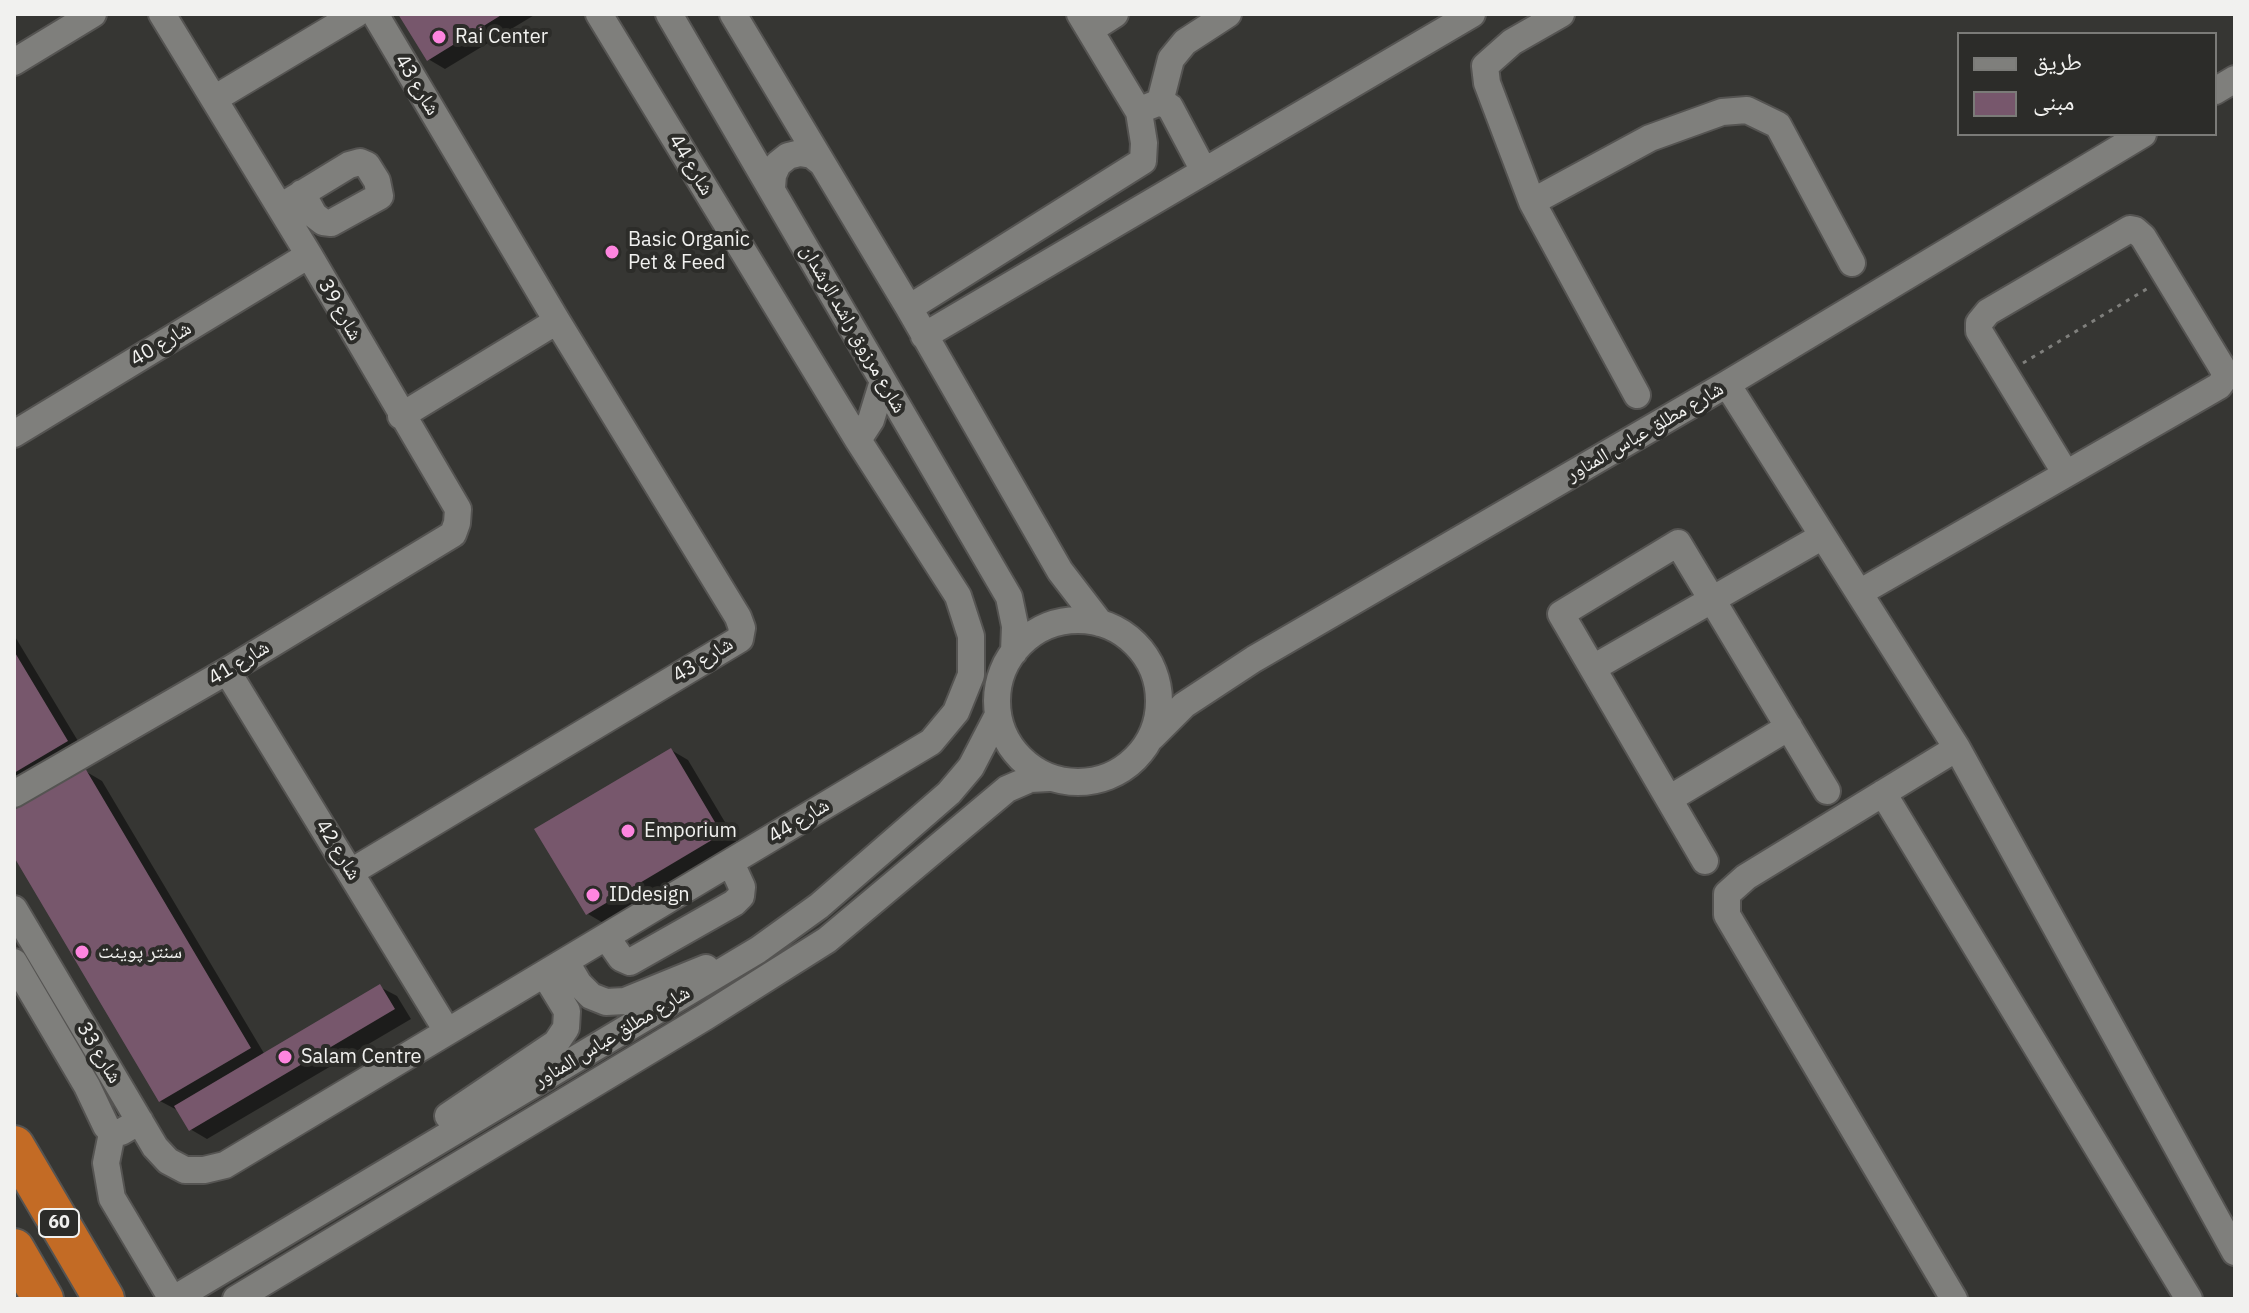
<!DOCTYPE html>
<meta charset="utf-8">
<style>
body{margin:0}
#map{position:relative;width:2249px;height:1313px;overflow:hidden;background:#363633;font-family:"IBM Plex Sans","Noto Naskh Arabic",sans-serif}
canvas{display:block}
.frame{position:absolute;inset:0;border:16px solid #f1f1ef;pointer-events:none}
.legend{position:absolute;left:1957px;top:32px;width:260px;height:104px;box-sizing:border-box;background:#2c2c29;border:2px solid #7b7b78;margin:0;padding:10px 14px;list-style:none;font-size:24px;color:#f1f1ef}
.legend li{display:flex;align-items:center;gap:16px;height:40px}
.legend b{width:40px;border:2px solid #7b7b78}
</style>
<div id="map">
<canvas width="2249" height="1313"></canvas>
<div class="frame"></div>
<ul class="legend">
<li><b style="height:10px;background:#7f7f7c"></b>طريق</li>
<li><b style="height:22px;background:#77576c"></b>مبنى</li>
</ul>
</div>
<script>
const g = document.querySelector('canvas').getContext('2d');
g.lineJoin = 'round';
function fill(path, color) { g.fillStyle = color; g.fill(path, 'evenodd'); }
const shape = rows => new Path2D(rows.map(r => 'M' + r).join(''));
function strokePath(path, color, width, dash) { g.strokeStyle = color; g.lineWidth = width; g.lineCap = dash ? 'butt' : 'round'; g.setLineDash(dash || []); g.stroke(path); }
function drawText(font, color, halo, rows, align = 'center') {
  g.font = font + ' "IBM Plex Sans","Noto Naskh Arabic",sans-serif'; g.lineWidth = 8; g.setLineDash([]); g.textBaseline = 'middle'; g.strokeStyle = halo; g.fillStyle = color; for (const [text, x, y, turn = 0] of rows) {
    g.save(); g.translate(x, y); g.rotate((+turn || 0) * Math.PI / 180); g.textAlign = isNaN(turn) ? turn : align; if (halo) g.strokeText(text, 0, 0); g.fillText(text, 0, 0); g.restore();
  }
}
const shadow = shape([
 [401,14,536,14,445,69,428,59],
 [14,635,84,751,14,793],
 [671,750,688,760,738,844,605,924,588,914],
 [85,771,102,781,265,1055,380,987,397,996,411,1019,207,1139,190,1129,177,1110,160,1101,14,854,14,813]
]);
const building = shape([
 [398,14,503,14,427,61],
 [14,651,68,741,14,773],
 [671,748,722,834,586,915,534,829],
 [85,768,251,1048,159,1102,14,857,14,810],
 [380,984,395,1009,189,1131,174,1106]
]);
const path = shape([
 [2023,363,2150,287]
]);
const minor = shape([
 [669,14,1009,597,1015,626,1014,652],
 [733,14,909,308,1060,571,1100,623],
 [1561,14,1512,42,1485,66,1487,83,1532,202,1637,395],
 [1090,30,1115,14],
 [14,62,93,14],
 [2215,91,2235,79],
 [214,99,356,14],
 [1160,102,1171,59,1185,42,1228,14],
 [1145,108,1160,102,1170,107,1204,171],
 [772,188,773,175,778,164,788,156,800,153,812,155,822,163],
 [1532,202,1650,138,1722,112,1747,110,1778,125,1852,263],
 [280,207,349,165,360,162,367,165,377,181,380,196,331,223,323,222,314,215,302,193],
 [2130,229,2135,230,2143,237,2220,364,2224,371,2224,379,2219,386,2066,474,1979,331,1979,323,1988,312,2130,229],
 [909,308,1143,161,1144,143,1139,112,1080,14],
 [924,336,1472,14],
 [1727,384,1957,748,2235,1252],
 [401,416,557,321],
 [14,434,309,255],
 [858,440,871,420,883,381],
 [1859,593,2066,474],
 '997 701a81 81 0 1 1 162 0a81 81 0 1 1-162 0Z',
 [1593,668,1823,536],
 [227,671,447,1031],
 [1152,737,1184,705,1254,659,1727,384,2143,134],
 [1883,793,2189,1299],
 [14,794,227,671,453,534,457,523,458,509,309,255,162,14],
 [1669,799,1789,727],
 [1705,861,1561,614,1678,543,1827,791],
 [351,872,740,639,742,628,738,617,557,321,375,14],
 [14,909,155,1147,168,1161,185,1170,204,1170,225,1165,931,742,956,712,971,675,971,636,958,596,858,440,599,14],
 [607,938,621,958,630,962,734,903,741,896,742,887,731,863],
 [14,962,87,1086,106,1126,112,1133,121,1132,140,1121],
 [566,962,579,984,591,996,606,1002,625,1001,706,968],
 [448,1116,556,1043,566,1028,567,1011,545,975],
 [112,1133,106,1163,112,1198,172,1299],
 [174,1299,758,950,819,906,949,793,971,767,998,715],
 [236,1299,705,1017,827,940,1007,789,1030,779,1049,778],
 [1954,1299,1727,915,1727,894,1746,877,1957,748]
]);
const highway = shape([
 [14,1146,104,1299],
 [14,1249,43,1299]
]);
const markers = [
 [439,37,8,"#fe85df"],
 [612,252,8,"#fe85df"],
 [628,831,8,"#fe85df"],
 [593,895,8,"#fe85df"],
 [82,952,8,"#fe85df"],
 [285,1057,8,"#fe85df"]
];
const shields = [
 [59,1223,40]
];
const shieldNames = [
 ["60",59,1223]
];
const poiNames = [
 ["Rai Center",455,37],
 ["Basic Organic",628,240],
 ["Pet & Feed",628,263],
 ["Emporium",644,831],
 ["IDdesign",609,895],
 ["سنتر پوينت",98,952],
 ["Salam Centre",301,1057]
];
const streetNames = [
 ["شارع 43",417,85,59],
 ["شارع 44",691,165,59],
 ["شارع 39",340,310,60],
 ["شارع مرزوق راشد الرشدان",853,329,60],
 ["شارع 40",161,344,-31],
 ["شارع مطلق عباس المناور",1645,432,-30],
 ["شارع 43",703,660,-32],
 ["شارع 41",239,663,-31],
 ["شارع 44",799,821,-31],
 ["شارع 42",338,850,58],
 ["شارع مطلق عباس المناور",612,1037,-31],
 ["شارع 33",99,1053,59]
];
fill(shadow, '#0007');
fill(building, '#77576c');
strokePath(minor, '#555452', 30);
strokePath(highway, '#555452', 44);
strokePath(path, '#7f7f7c', 3, [4, 6]);
strokePath(minor, '#7f7f7c', 26);
strokePath(highway, '#c36b25', 40);
for (const [x, y, r, color] of markers) { const dot = new Path2D(); dot.arc(x, y, r, 0, 2 * Math.PI); g.fillStyle = color; g.fill(dot); strokePath(dot, '#2c2c29', 3); }
for (const [x, y, w] of shields) { const box = new Path2D(); box.roundRect(x - w / 2, y - 14, w, 28, 6); g.fillStyle = '#2c2c29'; g.fill(box); strokePath(box, '#f1f1ef', 2); }
drawText('bold 18px', '#f1f1ef', null, shieldNames);
drawText('20px', '#f1f1ef', '#2c2c29', poiNames, 'left');
drawText('20px', '#f1f1ef', '#2c2c29', streetNames);
</script>
